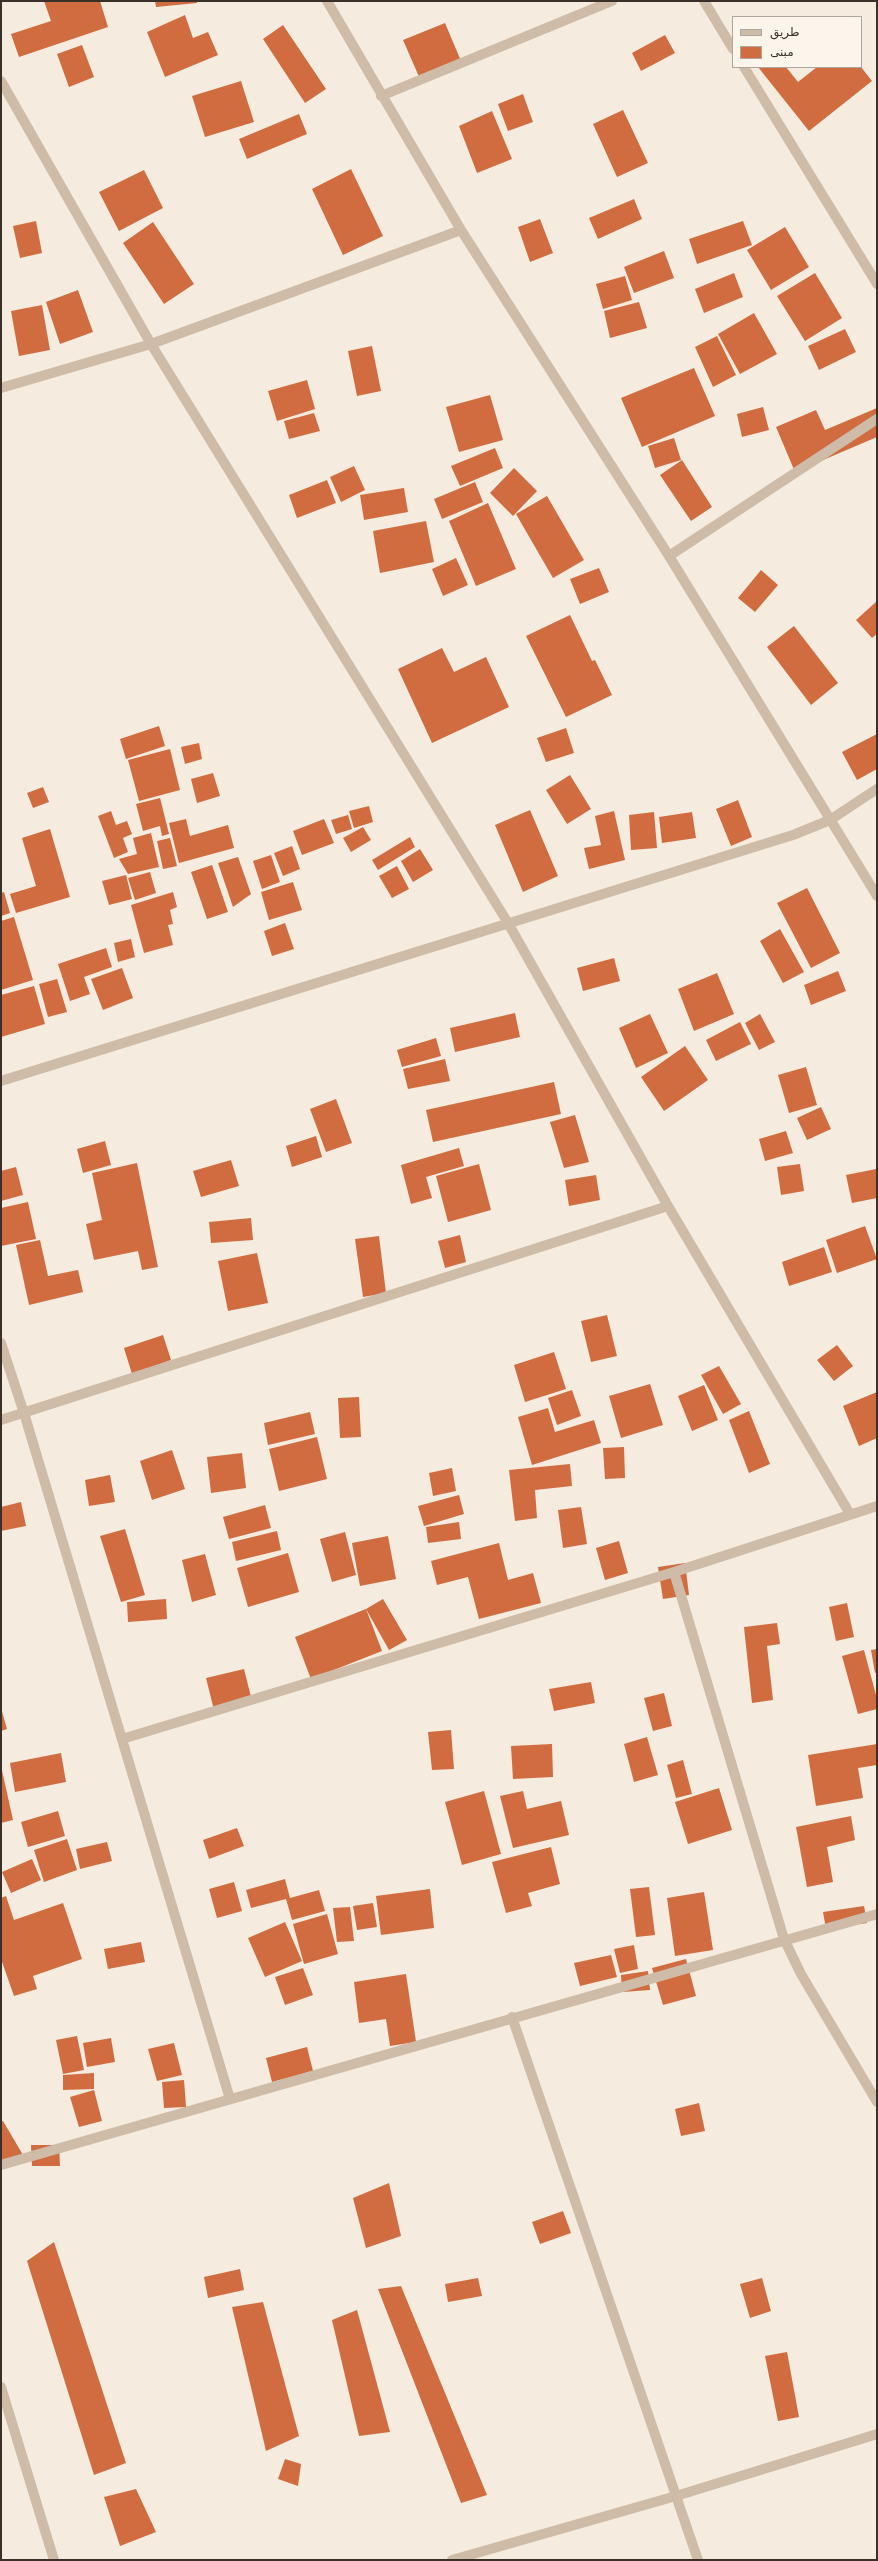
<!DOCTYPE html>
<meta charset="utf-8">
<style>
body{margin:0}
#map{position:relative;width:878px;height:2561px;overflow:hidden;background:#f5ebde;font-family:"DejaVu Sans","Noto Naskh Arabic",sans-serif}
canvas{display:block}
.frame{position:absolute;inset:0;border:2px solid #3b3029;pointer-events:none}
.legend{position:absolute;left:732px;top:16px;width:130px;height:52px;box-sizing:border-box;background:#fcf5eb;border:1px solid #afa69d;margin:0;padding:5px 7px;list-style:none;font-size:12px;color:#3b3029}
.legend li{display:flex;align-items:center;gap:8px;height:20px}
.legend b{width:20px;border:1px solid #afa69d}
</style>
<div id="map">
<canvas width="878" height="2561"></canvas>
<div class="frame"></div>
<ul class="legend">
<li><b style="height:5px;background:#cebca8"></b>طريق</li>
<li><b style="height:11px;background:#d06c40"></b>مبنى</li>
</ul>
</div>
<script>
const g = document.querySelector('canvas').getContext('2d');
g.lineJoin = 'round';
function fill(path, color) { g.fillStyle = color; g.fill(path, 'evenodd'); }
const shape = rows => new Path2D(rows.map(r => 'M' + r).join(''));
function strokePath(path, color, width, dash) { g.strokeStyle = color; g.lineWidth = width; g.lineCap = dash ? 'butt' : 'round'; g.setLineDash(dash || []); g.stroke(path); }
const building = shape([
 [44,1,100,1,108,27,19,57,11,34,51,21],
 [155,1,197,1,197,3,156,7],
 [185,15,193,38,208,32,218,55,165,77,147,32],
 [445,23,461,61,420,79,403,40],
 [283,25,326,89,305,103,263,39],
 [665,35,675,53,641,71,632,53],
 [82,45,94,77,69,87,57,54],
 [758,67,786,67,798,82,817,67,861,67,872,81,809,131],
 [241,81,254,122,205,137,192,96],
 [523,94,533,122,508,131,498,104],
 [623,110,648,163,617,177,593,124],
 [492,111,512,159,477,173,459,126],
 [299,114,307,134,247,159,239,139],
 [351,169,383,236,343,255,312,189],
 [144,170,163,208,119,231,99,192],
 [634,199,642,219,598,239,589,218],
 [540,219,553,253,530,262,518,227],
 [36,221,42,253,20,258,13,226],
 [743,221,752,245,697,264,689,239],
 [153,222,194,284,164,304,123,243],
 [785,227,809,267,771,290,747,250],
 [664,251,674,278,634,293,624,267],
 [734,273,743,297,704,313,695,289],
 [815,273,842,318,805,341,777,296],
 [625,276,632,300,603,309,596,284],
 [78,290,93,332,60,344,46,302],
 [639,302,647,328,610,338,604,311],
 [42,305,50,350,19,356,11,311],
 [754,313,777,354,740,374,718,334],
 [845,329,856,352,819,370,808,346],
 [717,336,736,375,713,387,695,347],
 [372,346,381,391,357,396,348,351],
 [694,368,715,416,642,447,621,398],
 [307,380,315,409,277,421,268,391],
 [490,395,503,440,459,452,446,407],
 [763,407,769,430,742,437,737,414],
 [877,408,877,437,795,472,776,427,816,410,825,430],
 [314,413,320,431,289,439,284,421],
 [674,438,681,460,655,468,648,446],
 [495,448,503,468,460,486,451,466],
 [682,460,712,507,691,521,660,475],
 [354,466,365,490,341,502,330,477],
 [514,468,537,491,513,516,490,493],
 [327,480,336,503,297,518,289,495],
 [475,482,483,502,442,519,434,499],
 [404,488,408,512,364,520,360,495],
 [547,496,584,560,553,578,516,514],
 [488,503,516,569,476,586,449,521],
 [426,521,434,562,380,573,373,531],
 [456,558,468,585,443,596,432,569],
 [599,568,609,592,580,604,570,579],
 [761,570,778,585,755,612,738,598],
 [877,601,877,634,872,638,856,620],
 [570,615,592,661,595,660,612,695,566,717,526,636],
 [794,626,838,683,811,705,767,647],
 [442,648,454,672,486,657,509,707,432,743,398,669],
 [159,726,165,746,126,759,120,739],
 [566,728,574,753,546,762,537,738],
 [877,734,877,769,857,780,842,752],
 [199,743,202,759,185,764,181,747],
 [170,749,180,790,139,801,128,760],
 [213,773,220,796,197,803,191,779],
 [570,775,591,809,567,824,546,790],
 [43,787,49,802,33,808,27,793],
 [160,798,169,834,162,836,160,826,143,831,136,804],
 [738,800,752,837,731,846,716,809],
 [369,806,373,822,354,828,349,811],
 [530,810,558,876,523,892,495,825],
 [111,811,116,825,127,821,132,834,123,838,128,852,114,858,98,816],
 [614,811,625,860,589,869,584,848,601,845,595,816],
 [654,812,657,848,631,850,629,815],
 [692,812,696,838,662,843,659,817],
 [348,815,352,829,336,834,331,820],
 [186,819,190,836,228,825,234,848,179,863,169,823],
 [324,819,334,843,302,855,293,831],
 [363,827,371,840,351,852,343,838],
 [50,829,70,897,16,913,10,894,36,886,22,838],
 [151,833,159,867,128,874,119,859,137,854,133,838],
 [410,837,415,847,378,870,372,860],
 [170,838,177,866,163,869,157,841],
 [292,846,300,869,283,876,274,853],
 [420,849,433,870,413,882,401,861],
 [271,855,280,882,262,889,253,861],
 [238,857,251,894,233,907,218,863],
 [212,865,228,912,207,919,191,872],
 [397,866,409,889,392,898,379,876],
 [150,872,156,893,135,900,128,878],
 [126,875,132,899,109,905,102,881],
 [293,882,302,910,269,920,261,892],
 [807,888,840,953,811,968,777,903],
 [4,892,10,913,1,916,1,893],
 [173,892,177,907,170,910,173,924,168,925,173,945,144,953,131,905],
 [14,917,33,980,1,990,1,921],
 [285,923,294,949,272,956,264,931],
 [780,929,804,972,783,983,760,941],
 [131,939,135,957,118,962,114,943],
 [106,948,112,967,84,977,90,994,70,1001,58,964],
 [614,958,620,981,583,991,577,968],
 [122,968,133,998,103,1010,91,979],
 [838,971,846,991,811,1005,804,985],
 [717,973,734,1014,694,1031,678,989],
 [57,979,67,1012,48,1017,39,984],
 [34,986,45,1024,1,1037,1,995],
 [515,1013,520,1037,455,1052,450,1028],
 [650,1014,668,1053,636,1068,619,1028],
 [760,1014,775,1042,759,1050,745,1023],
 [740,1022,751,1044,716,1061,706,1040],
 [436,1038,441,1056,402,1067,397,1050],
 [685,1046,708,1080,664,1111,641,1077],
 [445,1059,450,1081,408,1089,403,1069],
 [806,1067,817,1105,789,1113,778,1075],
 [554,1082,561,1114,433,1142,426,1110],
 [336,1099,352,1143,326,1152,310,1109],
 [821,1107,831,1129,807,1140,797,1118],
 [575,1115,589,1162,564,1168,550,1122],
 [786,1131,793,1153,765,1161,759,1139],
 [316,1136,322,1157,292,1167,286,1146],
 [105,1141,111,1165,83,1173,77,1149],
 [459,1148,464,1166,426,1177,432,1198,411,1204,401,1165],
 [231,1160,239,1186,201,1197,193,1171],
 [137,1163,158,1267,142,1270,138,1251,94,1260,86,1224,102,1220,92,1173],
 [479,1164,491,1210,448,1222,436,1176],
 [800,1164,804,1191,781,1195,777,1167],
 [16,1167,23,1195,1,1201,1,1171],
 [876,1169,877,1198,852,1203,846,1175],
 [596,1175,600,1200,569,1206,565,1180],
 [28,1202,36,1239,1,1246,1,1208],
 [251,1218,253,1240,211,1243,209,1222],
 [865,1226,877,1259,837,1273,826,1240],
 [460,1235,466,1262,445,1268,438,1241],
 [379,1236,386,1293,363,1297,355,1239],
 [40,1240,48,1276,78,1270,83,1292,29,1305,16,1245],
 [824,1247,832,1272,789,1286,782,1262],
 [257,1253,268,1303,228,1311,218,1261],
 [607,1315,617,1356,591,1362,581,1321],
 [163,1335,171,1360,132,1374,124,1348],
 [837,1345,853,1366,834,1381,817,1360],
 [554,1352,566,1389,525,1402,514,1365],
 [719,1366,741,1404,723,1414,701,1375],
 [650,1384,663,1425,621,1438,609,1396],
 [704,1385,718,1420,692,1431,678,1396],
 [572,1390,581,1416,557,1425,548,1398],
 [877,1392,877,1438,859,1446,843,1406],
 [359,1397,361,1437,340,1438,338,1398],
 [548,1408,555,1432,594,1420,601,1443,532,1465,518,1417],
 [749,1411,770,1464,749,1473,729,1420],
 [310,1412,315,1434,268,1445,264,1423],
 [317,1437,327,1479,279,1491,269,1449],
 [624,1447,625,1478,605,1479,603,1448],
 [172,1450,185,1489,152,1500,140,1461],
 [242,1453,246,1488,211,1493,207,1457],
 [570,1464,572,1486,535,1490,537,1518,515,1521,509,1470],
 [452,1468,456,1491,433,1496,429,1473],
 [110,1475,115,1502,89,1506,85,1480],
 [459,1495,464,1514,424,1526,418,1506],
 [21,1502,26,1526,1,1531,1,1507],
 [265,1505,271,1528,229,1539,223,1517],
 [581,1507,587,1544,563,1548,558,1510],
 [459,1522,461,1539,428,1543,426,1527],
 [125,1529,145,1595,121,1602,100,1536],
 [277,1531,281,1550,236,1561,232,1542],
 [345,1532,356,1575,332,1582,320,1539],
 [388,1536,396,1579,360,1586,352,1543],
 [619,1541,628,1573,605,1580,596,1548],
 [499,1543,508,1580,533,1573,541,1603,479,1619,468,1577,437,1585,431,1561],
 [288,1553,299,1592,248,1607,237,1568],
 [205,1554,216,1595,192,1602,182,1560],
 [685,1563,689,1595,663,1599,658,1567],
 [166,1599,167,1619,128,1622,127,1602],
 [383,1599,407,1640,389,1650,366,1609],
 [847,1603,854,1637,836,1641,829,1607],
 [366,1609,382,1651,311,1679,295,1637],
 [777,1623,780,1644,767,1646,773,1700,752,1703,744,1627],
 [877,1649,877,1672,875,1673,871,1650],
 [864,1650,877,1699,877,1709,858,1714,842,1656],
 [244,1669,252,1701,214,1710,206,1678],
 [591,1682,595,1703,554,1711,549,1689],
 [664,1693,672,1726,653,1731,644,1698],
 [1,1708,7,1729,1,1731],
 [451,1730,454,1769,432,1770,428,1732],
 [647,1737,658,1775,634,1782,624,1744],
 [552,1744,553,1777,513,1779,511,1746],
 [877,1744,877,1765,858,1768,863,1798,816,1806,808,1755],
 [61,1753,66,1782,15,1792,10,1763],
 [683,1760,692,1794,676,1798,667,1765],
 [1,1766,13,1820,1,1823],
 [719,1788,732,1830,688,1844,675,1802],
 [484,1791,501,1854,462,1865,445,1802],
 [523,1791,527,1809,561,1801,569,1835,513,1848,500,1796],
 [58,1811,65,1836,28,1847,21,1822],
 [851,1816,855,1840,827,1847,833,1882,807,1887,796,1827],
 [237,1828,244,1846,209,1859,203,1840],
 [67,1839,77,1870,44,1882,34,1850],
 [107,1842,112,1861,80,1869,76,1849],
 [551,1847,560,1884,528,1893,532,1906,506,1913,492,1862],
 [32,1859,41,1880,11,1893,2,1872],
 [285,1879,290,1898,319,1890,325,1911,292,1920,286,1899,251,1908,246,1890],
 [234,1882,242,1911,217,1918,209,1889],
 [649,1887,655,1935,636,1937,630,1889],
 [430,1889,434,1928,381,1935,376,1896],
 [704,1892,713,1950,675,1956,667,1898],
 [6,1896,14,1920,63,1903,82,1959,33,1976,37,1989,14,1996,1,1959,1,1898],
 [373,1903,377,1927,357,1930,353,1906],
 [864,1906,867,1923,826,1929,823,1912],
 [350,1907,354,1941,337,1942,333,1908],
 [327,1914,338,1954,304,1964,293,1924],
 [285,1922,302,1961,265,1977,248,1938],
 [141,1942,145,1962,108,1969,104,1949],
 [634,1945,638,1969,620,1973,614,1949],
 [611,1955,617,1977,580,1986,574,1963],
 [686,1959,696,1996,663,2005,652,1968],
 [303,1968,313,1995,285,2005,275,1977],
 [648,1971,650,1990,622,1992,621,1975],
 [406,1974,416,2042,390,2046,386,2019,359,2023,354,1982],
 [77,2036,84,2070,63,2074,56,2040],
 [111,2038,115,2062,87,2067,83,2043],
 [174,2043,182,2075,157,2081,148,2049],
 [307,2047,313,2071,272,2082,266,2058],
 [94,2073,94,2089,63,2090,63,2075],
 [184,2080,186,2107,164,2108,162,2082],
 [94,2090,102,2121,79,2127,70,2097],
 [699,2103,705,2131,681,2136,675,2109],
 [3,2121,23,2155,1,2168,1,2122],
 [31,2145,59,2145,60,2166,32,2166],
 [389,2183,401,2236,366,2248,353,2198],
 [563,2211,571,2233,540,2244,532,2222],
 [54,2242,126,2463,94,2475,27,2261],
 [240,2269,244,2290,208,2298,204,2277],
 [478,2278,482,2296,448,2302,445,2284],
 [762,2278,771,2311,750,2318,740,2284],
 [401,2286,487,2495,461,2503,378,2289],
 [263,2302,299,2436,266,2451,232,2307],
 [357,2310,390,2432,359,2436,332,2320],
 [787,2352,799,2417,778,2421,765,2356],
 [285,2459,301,2464,298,2486,278,2479],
 [136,2489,156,2532,120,2546,104,2497]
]);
const minor = shape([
 [327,1,461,230,669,556,877,896],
 [704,1,733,49],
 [744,67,877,284],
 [1,81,151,344,508,923,668,1206,850,1514],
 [381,96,612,1],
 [1,388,151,344,461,230],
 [669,556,877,419],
 [1,1081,793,835,830,820,877,789],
 [1,1343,24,1413,230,2099],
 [1,1420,668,1206],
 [674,1572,784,1939,801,1974,877,2102],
 [122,1739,674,1572,877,1506],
 [512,2017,698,2560],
 [1,2165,877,1914],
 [1,2387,54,2560],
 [452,2560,676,2496,877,2434]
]);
fill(building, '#d06c40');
strokePath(minor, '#cebca8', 10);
</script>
